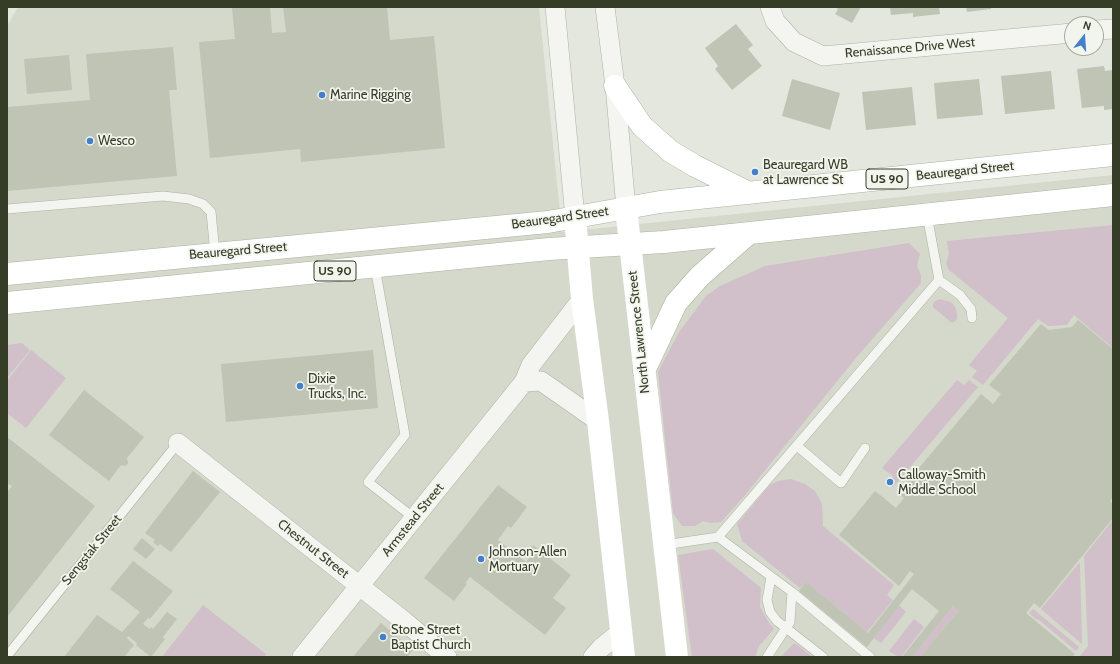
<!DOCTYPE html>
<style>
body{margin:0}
#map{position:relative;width:1120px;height:664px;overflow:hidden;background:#e4e7de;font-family:Cabin,sans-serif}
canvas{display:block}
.frame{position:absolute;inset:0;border:8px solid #363d27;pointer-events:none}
.north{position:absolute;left:1064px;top:16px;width:40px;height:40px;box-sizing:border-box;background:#f2f5ed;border:1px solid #a7ab9e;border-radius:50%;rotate:17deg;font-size:11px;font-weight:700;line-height:16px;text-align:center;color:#363d27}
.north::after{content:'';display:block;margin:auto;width:14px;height:18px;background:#447fcb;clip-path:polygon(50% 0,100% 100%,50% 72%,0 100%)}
</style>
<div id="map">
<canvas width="1120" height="664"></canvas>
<div class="frame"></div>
<div class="north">N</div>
</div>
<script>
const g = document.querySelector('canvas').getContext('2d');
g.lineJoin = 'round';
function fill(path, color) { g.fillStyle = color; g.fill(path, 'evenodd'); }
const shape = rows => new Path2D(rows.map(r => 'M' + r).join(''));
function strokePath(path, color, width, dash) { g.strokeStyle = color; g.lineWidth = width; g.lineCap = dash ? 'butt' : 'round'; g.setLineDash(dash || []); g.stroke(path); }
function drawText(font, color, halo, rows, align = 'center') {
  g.font = font + ' Cabin,sans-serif'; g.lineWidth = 3.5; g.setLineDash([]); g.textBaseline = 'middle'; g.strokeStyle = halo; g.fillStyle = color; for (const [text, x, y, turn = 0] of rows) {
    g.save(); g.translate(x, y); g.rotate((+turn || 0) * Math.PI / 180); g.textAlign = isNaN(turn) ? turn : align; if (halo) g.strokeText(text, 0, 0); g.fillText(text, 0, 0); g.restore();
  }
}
const built = shape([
 [18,7,539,7,562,232,1113,175,1113,657,7,657,7,26]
]);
const green = shape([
 [1113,225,1113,348,1074,315,1067,325,1048,326,1038,319,983,385,972,377,977,371,969,365,1008,318,949,270,946,264,949,254,947,241],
 [909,243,920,254,917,266,921,275,921,283,855,359,745,495,721,522,710,523,703,521,695,526,682,526,673,513,658,372,679,332,706,296,720,286,765,266],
 [940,299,950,302,953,304,956,309,957,315,957,319,955,321,952,323,933,307,933,304,935,301],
 [22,343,30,350,7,378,7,345],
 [31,350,66,378,26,428,7,413,7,381],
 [957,380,964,385,969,380,978,387,893,487,887,483,893,476,882,468],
 [791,479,805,484,815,491,822,504,823,526,894,585,887,595,893,600,867,632,806,582,800,588,742,541,737,524,743,517,770,485,778,481],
 [1113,520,1113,657,1079,657,1088,646,1084,556],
 [713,549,761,588,760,607,769,623,774,629,759,646,755,657,692,657,678,555],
 [1080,562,1082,644,1041,609],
 [203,605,266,654,264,657,162,657],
 [899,605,906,612,881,643,874,638],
 [953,606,959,611,920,657,912,657],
 [1033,609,1079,647,1076,651,1038,619,1037,620,1029,613],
 [914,619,924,627,901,657,899,657,889,651],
 [793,644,796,644,812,657,781,657]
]);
const building = shape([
 [232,7,270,7,272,33,286,32,283,7,387,7,390,40,434,36,445,148,301,162,300,149,210,158,199,42,235,39],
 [835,7,861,7,852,23,835,14,838,9],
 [890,7,939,7,940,14,913,17,913,13,891,15],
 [966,7,991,7,991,9,967,12],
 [736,24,753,45,748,49,762,66,732,90,715,69,718,66,705,48],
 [173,47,177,90,169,90,177,176,7,191,7,107,90,100,86,54],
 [69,55,72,90,27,94,24,59],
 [1104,66,1105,71,1113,70,1113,109,1104,110,1104,106,1082,108,1077,69],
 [1051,71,1055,109,1005,114,1001,76],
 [792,79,840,93,830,130,782,116],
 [979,79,983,115,937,119,934,83],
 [912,87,916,125,866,130,862,92],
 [1078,320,1113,349,1113,497,1110,501,1113,504,1113,518,1040,608,1034,603,1026,613,1075,654,1072,657,920,657,959,611,953,606,912,657,902,657,939,611,912,589,867,647,799,591,806,582,868,633,914,574,910,571,899,586,839,535,875,491,896,508,904,498,898,493,981,394,993,404,1001,394,989,385,1041,324,1049,330,1072,327],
 [373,350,378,408,226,422,221,364],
 [84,390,144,437,127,458,128,464,124,466,121,465,109,481,49,435],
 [7,437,95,506,7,617,7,492,12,486,7,483],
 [193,471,220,492,171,552,160,544,158,546,155,544,153,542,155,540,145,533],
 [498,485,527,507,511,528,508,526,498,540,526,562,530,557,526,554,533,545,571,575,553,598,566,608,545,635,470,577,465,583,467,584,454,601,424,578],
 [142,538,155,549,146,559,133,549],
 [133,561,173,591,150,619,148,618,143,624,150,629,151,627,153,629,167,612,177,619,163,637,165,639,151,657,136,645,137,643,128,636,127,638,134,645,124,657,64,657,97,615,122,632,140,612,110,589],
 [381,623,413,650,407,657,353,657]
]);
const lane = shape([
 [7,209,163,196,189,199,203,204,211,212,215,253],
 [375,267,405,435,368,482,414,518],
 [939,280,960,295,971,309,972,318],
 [797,446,841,483,865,448],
 [718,537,939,280,927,215],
 [664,545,718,537,792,592,870,657],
 [771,577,767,600,770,612,777,621,823,657],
 [7,656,178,443],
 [767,657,790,622,792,592]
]);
const street = shape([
 [555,7,575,217],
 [605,7,615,86,626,208],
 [770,7,775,21,794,42,823,56,1072,33],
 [1096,30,1113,29],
 [524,382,541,381,598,421],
 [178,443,404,621,447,657],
 [302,657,524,382,531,365,582,299],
 [593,657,601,648,622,631]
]);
const secondary = shape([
 [626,208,677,657],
 [575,217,582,299,598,421,624,657]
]);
const primary = shape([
 [615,86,642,126,670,151,695,166,749,193],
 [7,274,548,222,660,202,1113,155],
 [7,303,549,249,664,242,1113,195],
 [644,371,676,303,700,276,748,234]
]);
const markers = [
 [322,95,4,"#447fcb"],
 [90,141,4,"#447fcb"],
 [755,172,4,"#447fcb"],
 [300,386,4,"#447fcb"],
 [890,482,4,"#447fcb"],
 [481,559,4,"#447fcb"],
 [383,637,4,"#447fcb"]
];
const shields = [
 [887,179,42],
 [335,271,42]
];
const shieldNames = [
 ["US 90",887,179],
 ["US 90",335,271]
];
const streetNames = [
 ["Renaissance Drive West",910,48,-5],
 ["Beauregard Street",965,171,-6],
 ["Beauregard Street",560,218,-8],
 ["Beauregard Street",238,251,-5],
 ["North Lawrence Street",639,332,-96],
 ["Armstead Street",413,520,-51],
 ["Chestnut Street",313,549,38],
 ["Sengstak Street",92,550,-51]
];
const poiNames = [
 ["Marine Rigging",330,95],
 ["Wesco",98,141],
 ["Beauregard WB",763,165],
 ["at Lawrence St",763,180],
 ["Dixie",308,379],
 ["Trucks, Inc.",308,394],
 ["Calloway-Smith",898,475],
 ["Middle School",898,490],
 ["Johnson-Allen",489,552],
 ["Mortuary",489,567],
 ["Stone Street",391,630],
 ["Baptist Church",391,645]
];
fill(built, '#d4d9cc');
fill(green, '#d1bfc9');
fill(building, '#bfc4b5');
strokePath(lane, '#acb1a3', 10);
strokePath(street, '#acb1a3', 20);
strokePath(primary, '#acb29d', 23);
strokePath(lane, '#f4f5f0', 9);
strokePath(street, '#f4f5f0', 19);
strokePath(secondary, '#fff', 22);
strokePath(primary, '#fff', 22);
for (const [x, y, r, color] of markers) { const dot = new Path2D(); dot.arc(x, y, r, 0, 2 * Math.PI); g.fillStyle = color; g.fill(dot); strokePath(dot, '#f2f5ed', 1.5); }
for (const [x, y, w] of shields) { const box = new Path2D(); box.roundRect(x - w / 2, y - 10, w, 20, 3); g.fillStyle = '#f2f5ed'; g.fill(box); strokePath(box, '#363d27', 1); }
drawText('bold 12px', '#363d27', null, shieldNames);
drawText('13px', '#363d27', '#f2f5ed', streetNames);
drawText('13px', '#363d27', '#f2f5ed', poiNames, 'left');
</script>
